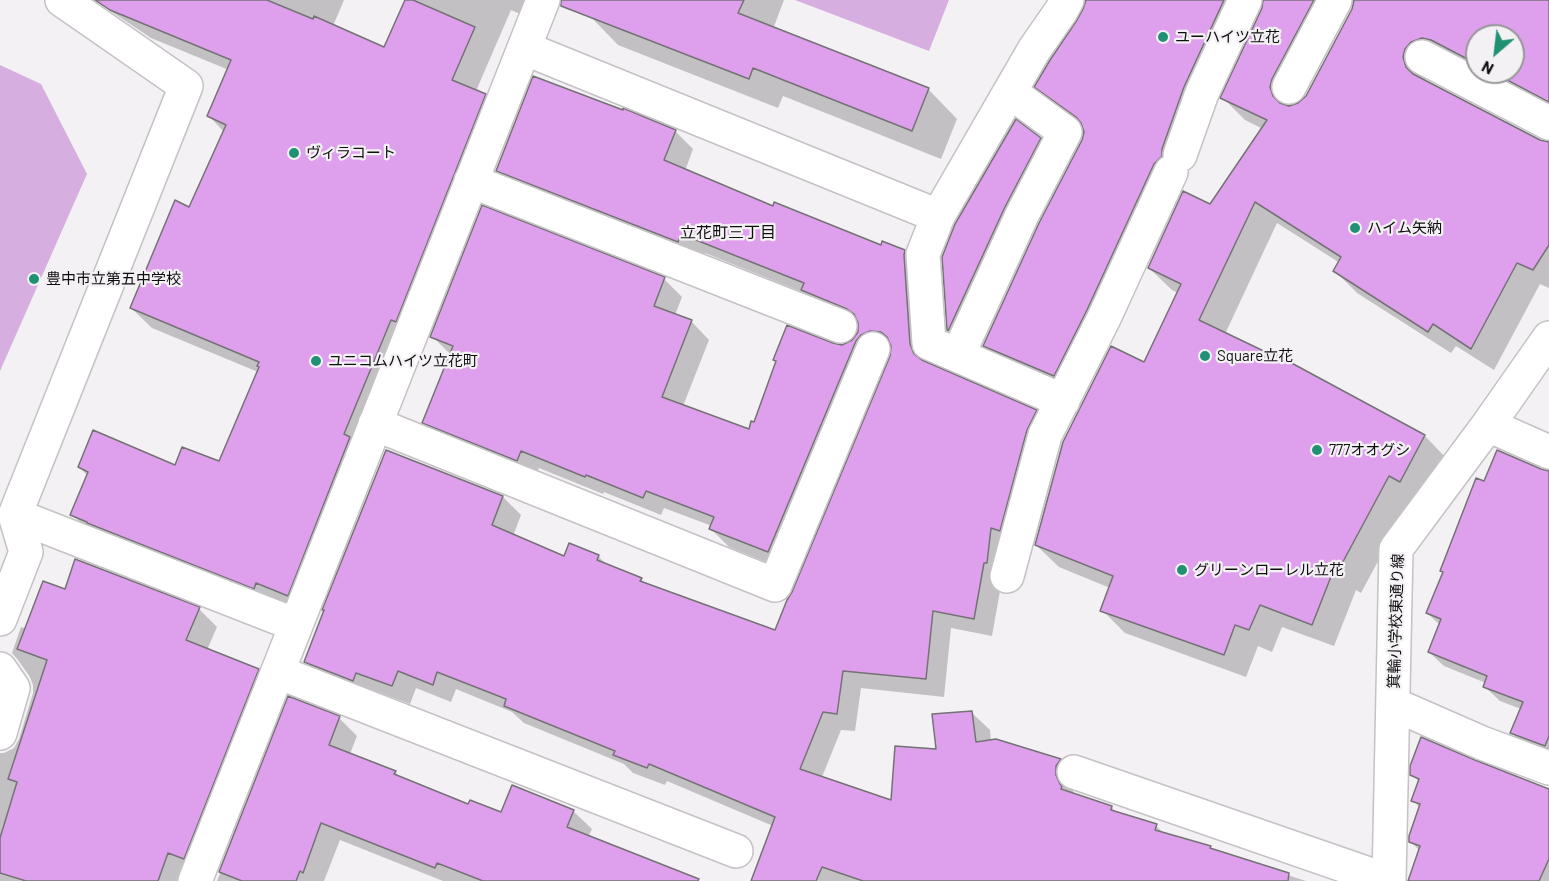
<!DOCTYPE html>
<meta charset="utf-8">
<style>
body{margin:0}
#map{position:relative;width:1549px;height:881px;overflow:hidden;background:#f4f1f5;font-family:Barlow,sans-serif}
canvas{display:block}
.north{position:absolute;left:1465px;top:24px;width:60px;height:60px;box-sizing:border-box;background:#f4f1f5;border:2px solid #989699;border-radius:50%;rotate:208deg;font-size:16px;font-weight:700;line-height:24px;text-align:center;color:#0f0e0f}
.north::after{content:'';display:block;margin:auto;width:21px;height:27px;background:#209173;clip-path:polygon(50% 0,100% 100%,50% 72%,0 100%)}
</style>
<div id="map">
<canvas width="1549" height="881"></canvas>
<div class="north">N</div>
</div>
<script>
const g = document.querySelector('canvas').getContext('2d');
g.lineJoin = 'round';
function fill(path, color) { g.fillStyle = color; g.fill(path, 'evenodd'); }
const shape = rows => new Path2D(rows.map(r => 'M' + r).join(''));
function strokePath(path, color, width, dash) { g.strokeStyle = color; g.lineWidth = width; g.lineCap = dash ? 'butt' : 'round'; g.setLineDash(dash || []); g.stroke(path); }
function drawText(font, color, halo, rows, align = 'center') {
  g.font = font + ' Barlow,"Noto Sans JP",sans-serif'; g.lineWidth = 4.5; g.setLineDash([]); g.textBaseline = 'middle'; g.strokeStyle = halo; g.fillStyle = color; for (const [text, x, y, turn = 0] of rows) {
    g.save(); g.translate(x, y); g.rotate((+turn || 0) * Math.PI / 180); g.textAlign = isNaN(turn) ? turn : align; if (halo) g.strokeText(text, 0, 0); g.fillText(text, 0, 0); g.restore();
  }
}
const green = shape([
 [795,0,949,0,929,51],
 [0,65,41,84,87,174,0,371]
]);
const shadow = shape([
 [94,0,344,0,333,26,385,49,406,0,526,0,520,14,511,10,476,91,485,95,506,116,308,615,93,535,72,514,88,476,79,467,176,467,220,463,258,372,152,328,131,308,190,209,224,132,209,116,229,70,151,38],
 [595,0,784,0,773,29,928,89,957,119,941,159,783,96,778,108,618,45,589,15],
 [1087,0,1549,0,1549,111,1427,72,1425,81,1540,141,1549,143,1549,288,1540,284,1494,370,1456,346,1451,353,1357,293,1335,271,1340,263,1277,223,1225,334,1272,357,1274,355,1425,436,1447,459,1423,504,1412,498,1361,593,1356,590,1334,646,1282,627,1272,652,1258,646,1246,677,1125,633,1102,610,1110,588,1059,567,1036,545,1145,363,1178,293,1172,290,1149,268,1211,206,1263,129,1245,120,1222,97,1264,4,1257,7,1076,398,1007,368,985,346,1083,141,1085,133,1083,127,1059,109,1036,86,1078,22],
 [1354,4,1353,9,1306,97,1293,106,1294,101,1348,6],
 [1477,36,1513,36,1513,72,1477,72],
 [1016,121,1040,139,1051,150,959,341,948,330],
 [675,131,693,149,685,171,774,208,882,246,904,251,923,269,928,364,1036,411,1054,429,1002,580,992,636,951,628,944,697,861,688,855,731,841,730,822,777,892,802,971,712,990,730,991,741,1060,760,1078,778,1074,785,1073,795,1111,807,1117,813,1156,826,1165,834,1210,848,1213,851,1306,881,753,881,773,826,667,781,665,785,633,773,624,764,524,723,512,712,456,689,451,702,416,688,410,704,375,691,372,698,324,680,306,662,386,452,503,497,521,515,513,536,565,558,598,556,607,565,641,579,648,586,776,632,794,593,892,357,893,349,889,348,786,570,729,547,711,529,712,526,664,508,661,515,604,492,603,494,539,468,535,478,442,440,423,422,451,355,432,336,664,279,682,297,675,315,691,321,709,340,683,406,750,430,754,424,777,362,775,360,833,345,842,346,853,341,859,333,860,324,821,308,807,294,705,253,704,255,516,188,498,170],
 [1549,479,1549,756,1526,748,1512,733,1521,709,1500,701,1485,687,1486,683,1444,666,1429,652,1440,625,1427,613,1485,483],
 [66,591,199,609,217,627,207,650,258,670,276,689,200,881,0,881,0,753,4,753,14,748,19,739,33,693,33,685,30,677,18,660,12,653,21,627,27,629],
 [289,698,339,718,357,736,350,754,395,772,402,779,469,806,502,814,573,811,592,829,588,837,683,881,443,881,340,840,324,881,217,881],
 [1412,774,1549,788,1549,881,1415,881,1420,851,1410,841,1420,808,1413,800,1419,782]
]);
const building = shape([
 [95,0,267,0,313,19,314,16,384,47,405,0,413,0,475,27,452,80,486,94,396,322,391,320,344,434,350,437,288,596,256,583,254,589,87,523,87,522,70,515,88,472,78,467,93,430,175,465,182,447,219,461,259,367,257,366,259,362,130,308,175,200,189,207,226,125,207,116,231,60,110,10,95,0],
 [561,0,744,0,738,13,929,88,912,131,753,68,749,79,561,6,561,0],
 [1086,0,1224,0,1184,87,1162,149,1162,156,1154,164,1087,310,1054,376,983,346,1039,223,1082,140,1084,132,1081,123,1076,117,1034,87,1050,60,1077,20,1083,9,1086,0],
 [1263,0,1314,0,1272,79,1270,87,1273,96,1280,103,1289,106,1298,103,1306,96,1352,9,1354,0,1549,0,1549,102,1492,72,1513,72,1513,36,1477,36,1477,64,1431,40,1422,38,1411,42,1405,49,1403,57,1406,67,1413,74,1540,140,1549,142,1549,245,1533,270,1517,263,1471,349,1433,324,1428,332,1333,271,1341,257,1255,202,1199,320,1272,355,1273,353,1425,435,1400,482,1389,476,1338,571,1334,569,1312,625,1260,605,1249,630,1235,625,1224,655,1100,611,1113,576,1035,545,1063,442,1111,346,1144,362,1181,284,1148,268,1183,191,1210,204,1267,120,1220,98,1262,8,1263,0],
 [533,76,623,110,623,108,676,130,664,160,773,206,774,202,881,245,882,241,905,250,904,255,910,344,914,354,922,360,1037,410,1027,430,1000,531,991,528,987,563,984,563,974,619,933,611,926,679,843,671,837,714,823,712,800,769,891,800,895,746,936,749,932,714,972,711,976,742,996,739,1061,759,1056,766,1056,775,1060,784,1062,786,1061,789,1112,806,1111,810,1157,824,1155,830,1211,846,1210,848,1289,873,1288,881,863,881,822,867,816,881,751,881,775,817,649,764,647,768,613,755,615,751,504,706,506,699,437,672,433,685,398,671,392,686,356,673,353,681,304,662,324,610,322,610,386,450,503,496,492,525,564,556,569,543,599,555,597,560,642,578,640,581,775,630,787,600,792,592,890,356,891,346,887,337,881,332,870,331,861,335,856,341,768,552,709,529,714,517,646,491,643,498,586,475,585,477,521,451,517,461,422,423,453,346,430,337,482,205,665,277,654,306,692,320,662,397,749,429,751,421,754,422,776,361,773,360,787,325,833,343,842,345,852,340,858,332,858,323,854,314,847,309,801,290,804,283,686,236,685,238,680,236,678,242,496,171,533,76],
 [1016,119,1041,138,1005,207,948,331,947,330,942,257,955,224,1016,119],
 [1497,450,1541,469,1549,471,1549,736,1545,746,1510,733,1523,702,1483,687,1487,676,1428,652,1441,619,1426,613,1443,572,1440,571,1476,478,1484,481,1497,450],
 [75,559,200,607,186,640,259,669,184,859,168,853,158,881,26,881,0,873,0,838,17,782,8,779,47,660,17,649,43,581,65,589,75,559],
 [288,696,340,716,329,745,396,771,394,774,468,804,470,800,501,812,512,785,574,810,567,827,699,879,698,881,483,881,437,863,435,868,321,823,303,873,300,871,296,881,242,881,219,872,288,696],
 [1421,737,1475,760,1549,789,1549,859,1539,881,1408,881,1420,846,1409,842,1409,836,1420,804,1411,801,1419,779,1410,775,1410,766,1421,737]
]);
const minor = shape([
 [524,48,938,216,1034,50,1061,11,1067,0],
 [1422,57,1549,123],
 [1289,87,1335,0],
 [1180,155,1202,93,1245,0],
 [471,181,840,326],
 [938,216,923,254,929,343,1063,401],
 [958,355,1022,215,1065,132,1010,92],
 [375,424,775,585,873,349],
 [1488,425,1549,452],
 [15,515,296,625],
 [1007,576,1045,435,1104,318,1171,172],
 [0,619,26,552,15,515,186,86,62,0],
 [0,669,13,688,0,733],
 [278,672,736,851],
 [1393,704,1482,743,1549,768],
 [1074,772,1389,881],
 [195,881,543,0],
 [1389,881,1396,549,1488,425,1549,338]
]);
const markers = [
 [1163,37,6,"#209173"],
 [294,153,6,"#209173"],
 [1355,228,6,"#209173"],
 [34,279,6,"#209173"],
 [1205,356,6,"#209173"],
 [316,361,6,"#209173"],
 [1317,450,6,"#209173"],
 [1182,570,6,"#209173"]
];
const poiNames = [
 ["ユーハイツ立花",1175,37],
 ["ヴィラコート",306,153],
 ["ハイム矢納",1367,228],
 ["豊中市立第五中学校",46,279],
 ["Square立花",1217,356],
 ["ユニコムハイツ立花町",328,361],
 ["777オオグシ",1329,450],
 ["グリーンローレル立花",1194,570]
];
const streetNames = [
 ["箕輪小学校東通り線",1396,621,-88]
];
const neighbourhoodNames = [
 ["立花町三丁目",728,233]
];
fill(green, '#d7aee0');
fill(shadow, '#0003');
fill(building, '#dea0ec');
strokePath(building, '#747275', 1.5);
strokePath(minor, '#c5c1c5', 36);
strokePath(minor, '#fff', 33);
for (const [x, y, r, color] of markers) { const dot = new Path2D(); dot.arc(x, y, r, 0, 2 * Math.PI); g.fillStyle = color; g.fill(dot); strokePath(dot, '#f4f1f5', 2); }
drawText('15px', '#0f0e0f', '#f4f1f5', poiNames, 'left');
drawText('15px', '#0f0e0f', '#f4f1f5', streetNames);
drawText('16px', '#0f0e0f', '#f4f1f5', neighbourhoodNames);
</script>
